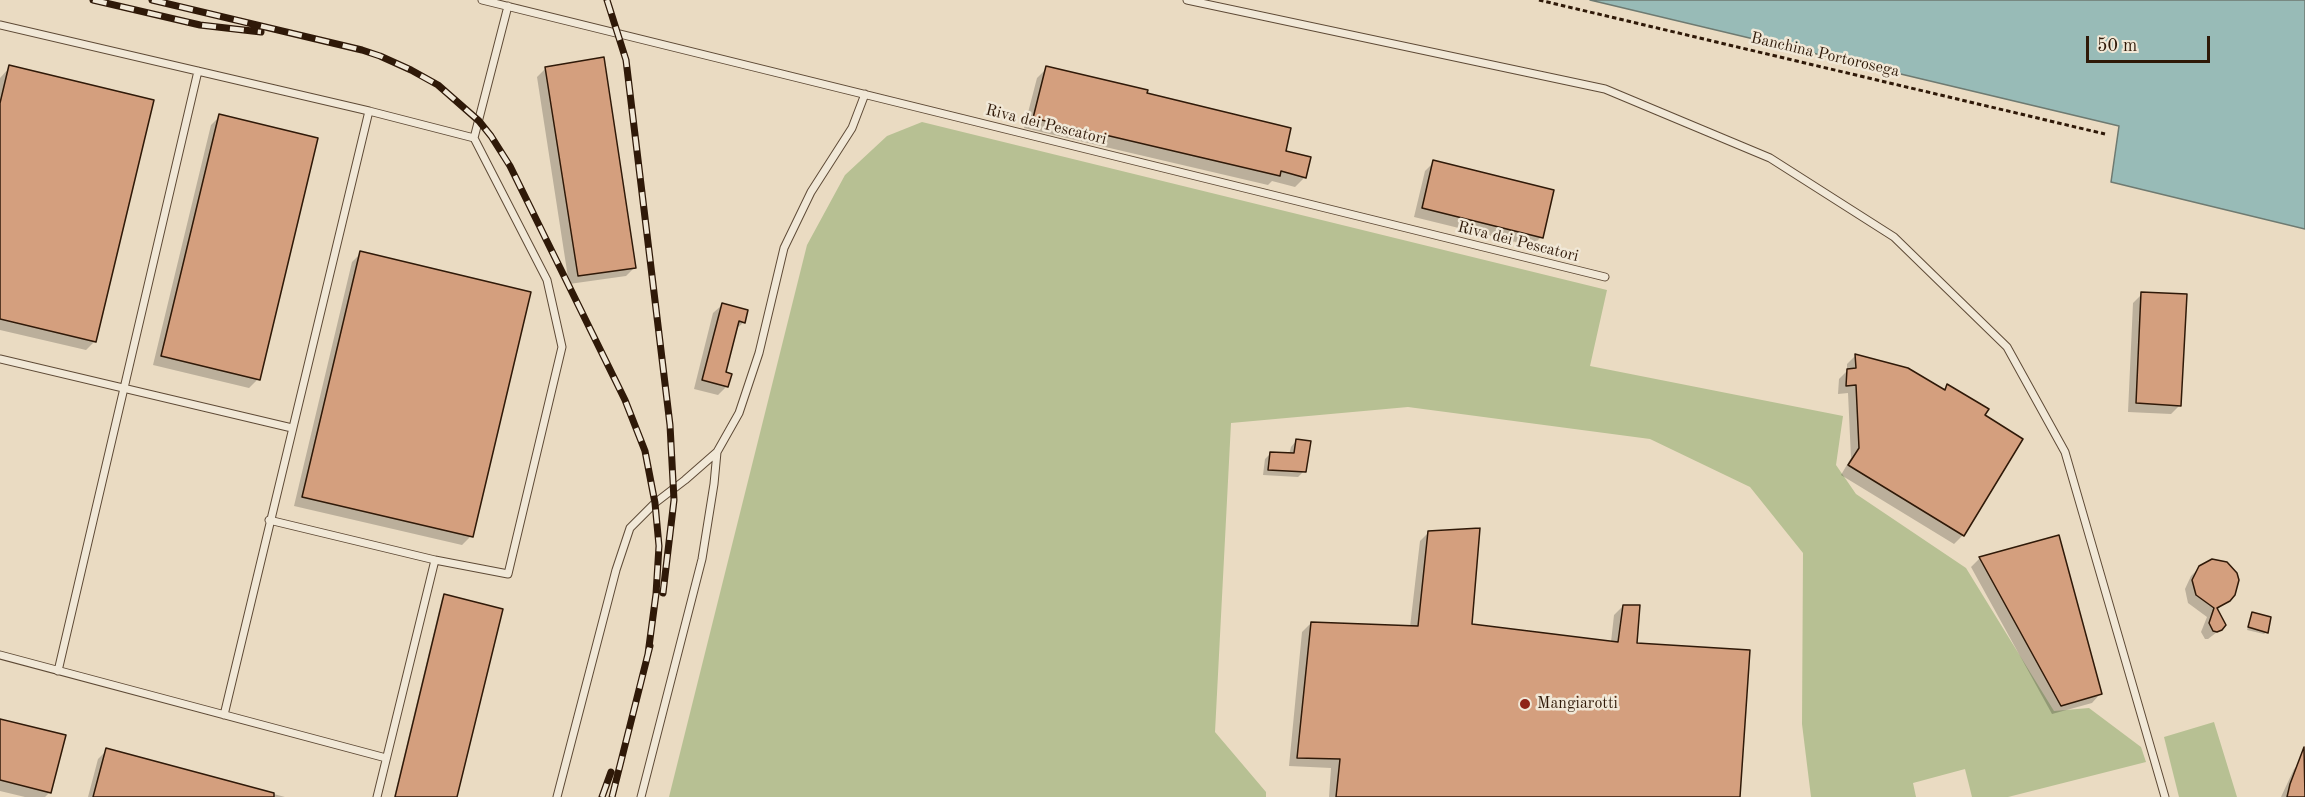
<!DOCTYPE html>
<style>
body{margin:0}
#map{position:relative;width:2305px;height:797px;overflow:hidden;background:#eadbc2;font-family:"Old Standard TT",serif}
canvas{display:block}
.scale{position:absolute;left:2086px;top:36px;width:124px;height:27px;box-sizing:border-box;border:3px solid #2f1908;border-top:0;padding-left:8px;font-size:18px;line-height:21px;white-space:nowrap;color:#2f1908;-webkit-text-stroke:4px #f1e8d7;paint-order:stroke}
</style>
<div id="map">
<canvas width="2305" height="797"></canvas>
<div class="scale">50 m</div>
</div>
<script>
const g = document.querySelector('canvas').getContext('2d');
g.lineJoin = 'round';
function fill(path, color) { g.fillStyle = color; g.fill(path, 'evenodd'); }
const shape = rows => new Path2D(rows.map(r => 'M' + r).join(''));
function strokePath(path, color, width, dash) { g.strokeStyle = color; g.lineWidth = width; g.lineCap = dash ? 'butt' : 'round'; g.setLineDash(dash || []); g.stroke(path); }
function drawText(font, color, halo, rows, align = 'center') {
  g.font = font + ' "Old Standard TT",serif'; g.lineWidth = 5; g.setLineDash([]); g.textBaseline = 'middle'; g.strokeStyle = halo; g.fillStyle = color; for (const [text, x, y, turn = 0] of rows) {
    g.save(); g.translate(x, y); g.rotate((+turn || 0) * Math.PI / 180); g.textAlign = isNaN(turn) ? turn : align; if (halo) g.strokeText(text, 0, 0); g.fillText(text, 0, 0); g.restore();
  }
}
const green = shape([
 [922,122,1607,290,1590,366,1843,416,1836,465,1856,494,1966,568,2054,711,2089,708,2141,747,2146,762,2008,797,1972,797,1965,769,1913,783,1916,797,1811,797,1802,724,1803,553,1750,487,1650,439,1408,407,1231,423,1215,732,1266,792,1266,797,669,797,807,245,845,175,887,136],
 [2214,722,2237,797,2179,797,2164,737]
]);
const water = shape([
 [1590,0,2305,0,2305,229,2111,182,2119,126,1590,0]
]);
const shadow = shape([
 [10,67,95,341,86,350,0,330,0,78],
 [546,68,635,267,626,276,569,284,537,77],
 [1047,68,1145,94,1284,152,1305,177,1295,187,1272,181,1268,185,1024,128,1037,78],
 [220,116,258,379,249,388,153,365,211,125],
 [1434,162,1541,237,1532,246,1414,217,1425,171],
 [361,253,471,536,462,545,294,506,352,262],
 [2142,294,2180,405,2171,414,2128,412,2133,303],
 [722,305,744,322,735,330,724,373,727,386,718,395,694,389,713,313],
 [1856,355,1943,390,1948,385,1983,415,1963,535,1954,544,1841,475,1851,458,1848,393,1838,394,1839,379,1847,371,1847,364],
 [1296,441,1304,471,1298,477,1263,475,1265,459,1271,453,1289,455,1291,447],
 [1429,532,1470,626,1611,642,1614,615,1623,606,1636,645,1739,797,1329,797,1331,768,1289,766,1302,632,1311,623,1410,627,1420,541],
 [1980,558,2100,694,2092,703,2052,714,1971,567],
 [2200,567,2234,594,2217,610,2221,629,2208,639,2205,639,2201,632,2207,617,2188,603,2185,589,2191,576],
 [445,596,456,797,394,797,442,598],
 [2252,614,2267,632,2264,634,2247,630],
 [0,721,50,792,45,797,25,797,0,791],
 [107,750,285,797,88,797,98,759],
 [2305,758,2305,797,2281,797,2294,769]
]);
const building = shape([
 [604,57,636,268,578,276,545,67,604,57],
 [9,65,154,100,96,342,0,319,0,103,9,65],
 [1046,66,1148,90,1147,93,1291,128,1286,151,1311,157,1306,178,1281,171,1280,176,1033,118,1046,66],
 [219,114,318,138,260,380,161,356,219,114],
 [1433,160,1554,190,1543,238,1422,208,1433,160],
 [360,251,531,292,473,537,302,497,360,251],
 [2141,292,2187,294,2181,406,2136,403,2141,292],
 [722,303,748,310,745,323,739,321,726,372,732,374,728,387,702,380,722,303],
 [1855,354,1908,368,1945,390,1947,384,1989,409,1985,415,2023,439,1964,536,1848,465,1859,448,1856,385,1846,386,1847,369,1856,368,1855,354],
 [1296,439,1311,441,1306,472,1268,470,1270,452,1294,453,1296,439],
 [1480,528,1472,624,1618,642,1623,605,1640,605,1637,643,1750,650,1740,797,1336,797,1340,759,1297,758,1311,622,1418,626,1428,531,1480,528],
 [2059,535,2102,694,2061,706,1979,557,2059,535],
 [2212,559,2227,562,2237,573,2239,580,2235,595,2230,601,2217,608,2226,625,2222,630,2217,632,2213,631,2209,623,2214,608,2196,595,2192,580,2199,566,2212,559],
 [444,594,503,609,457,797,395,797,444,594],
 [2252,612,2271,617,2268,633,2248,627,2252,612],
 [0,719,66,735,51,793,0,780,0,719],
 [2304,747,2305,797,2287,797,2290,784,2304,747],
 [106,748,274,793,274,797,93,797,106,748]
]);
const path = shape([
 [1539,0,2105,134]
]);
const service = shape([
 [482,0,1605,277],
 [1187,0,1605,89,1770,158,1894,237,2007,347,2065,452,2165,797],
 [0,25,369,111,474,138,547,280,562,347,508,574,435,560,269,520],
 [474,138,508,6],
 [0,359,292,428],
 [0,655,386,758],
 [58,671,198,71],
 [224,715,369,111],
 [377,797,435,560],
 [557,797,616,570,630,528,655,503,685,480,717,452,739,413,759,353,784,248,811,192,852,128,865,94],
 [641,797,702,559,714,484,717,452]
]);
const rail = shape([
 [93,0,200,25,261,32],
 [152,0,362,50,380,56,411,70,438,85,479,121,491,136,510,166,625,400,645,451,655,503,659,546,656,594,648,654],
 [607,0,626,60,670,425,674,500,663,593],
 [602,797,611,772],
 [612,797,650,646]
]);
const markers = [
 [1525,704,6,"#8f2418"]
];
const streetNames = [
 ["Banchina Portorosega",1825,55,13],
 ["Riva dei Pescatori",1046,125,14],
 ["Riva dei Pescatori",1518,242,14]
];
const poiNames = [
 ["Mangiarotti",1537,704]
];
fill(green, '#b7c093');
fill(water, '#98bbb7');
strokePath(water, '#6e7a71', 1.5);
fill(shadow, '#0003');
fill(building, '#d49f7e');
strokePath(building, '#2f1908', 1.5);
strokePath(service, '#5e4a36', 9);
strokePath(path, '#2f1908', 3, [4.5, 3]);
strokePath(service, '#f1e8d7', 7);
strokePath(rail, '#2f1908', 7);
strokePath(rail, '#f1e8d7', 4.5, [14]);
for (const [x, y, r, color] of markers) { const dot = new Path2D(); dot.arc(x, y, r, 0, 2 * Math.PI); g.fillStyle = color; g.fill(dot); strokePath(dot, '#f1e8d7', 2); }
drawText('16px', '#2f1908', '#f1e8d7', streetNames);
drawText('16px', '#2f1908', '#f1e8d7', poiNames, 'left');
</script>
